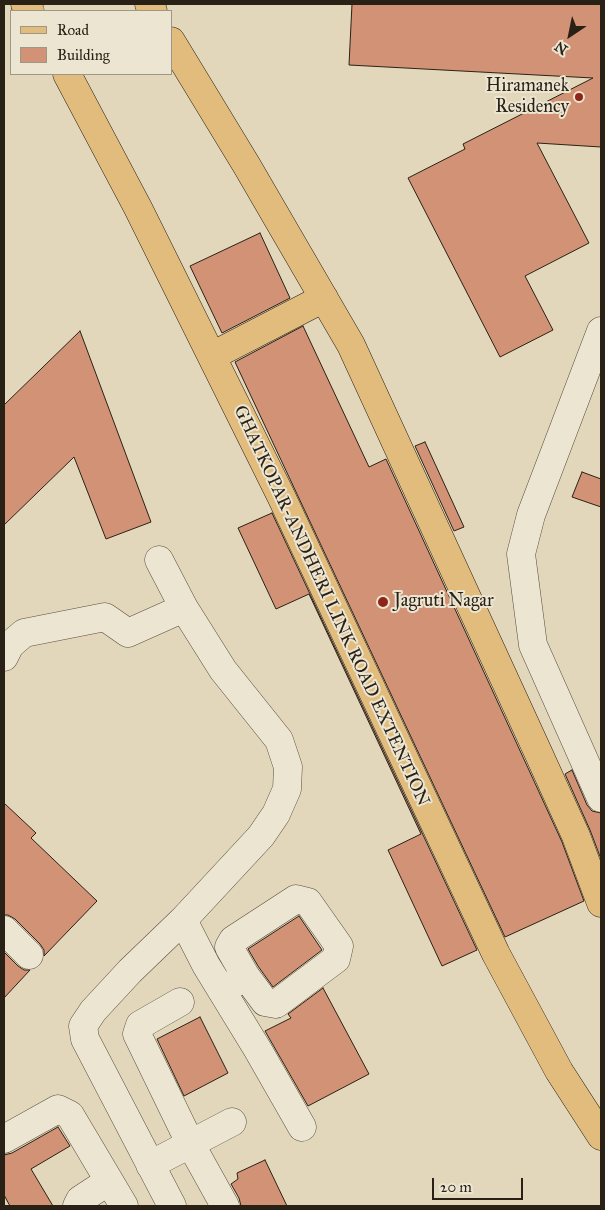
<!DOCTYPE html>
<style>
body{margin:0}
#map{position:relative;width:605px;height:1210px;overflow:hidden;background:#e2d7ba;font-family:"IM FELL Great Primer",serif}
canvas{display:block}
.frame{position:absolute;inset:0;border:5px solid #2a2116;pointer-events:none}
.legend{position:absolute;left:10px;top:10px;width:162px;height:65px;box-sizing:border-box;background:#ece5d2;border:1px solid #9e9787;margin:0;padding:6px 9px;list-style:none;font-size:15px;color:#2a2116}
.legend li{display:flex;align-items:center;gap:10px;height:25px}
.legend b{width:25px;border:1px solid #9e9787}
.north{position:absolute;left:545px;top:10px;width:50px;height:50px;-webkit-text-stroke:4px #ece5d2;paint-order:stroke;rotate:214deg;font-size:14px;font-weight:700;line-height:20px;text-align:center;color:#2a2116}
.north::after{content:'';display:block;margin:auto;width:18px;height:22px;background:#2a2116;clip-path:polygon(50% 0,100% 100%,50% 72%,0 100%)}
.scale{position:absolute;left:432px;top:1178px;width:91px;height:22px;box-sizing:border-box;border:2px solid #2a2116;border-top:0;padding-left:6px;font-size:15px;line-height:18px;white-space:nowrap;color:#2a2116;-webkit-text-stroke:4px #ece5d2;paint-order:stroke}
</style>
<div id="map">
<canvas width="605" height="1210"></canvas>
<div class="frame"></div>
<ul class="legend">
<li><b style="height:6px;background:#e1bc7d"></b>Road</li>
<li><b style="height:14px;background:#d19275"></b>Building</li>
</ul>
<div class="north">N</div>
<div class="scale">20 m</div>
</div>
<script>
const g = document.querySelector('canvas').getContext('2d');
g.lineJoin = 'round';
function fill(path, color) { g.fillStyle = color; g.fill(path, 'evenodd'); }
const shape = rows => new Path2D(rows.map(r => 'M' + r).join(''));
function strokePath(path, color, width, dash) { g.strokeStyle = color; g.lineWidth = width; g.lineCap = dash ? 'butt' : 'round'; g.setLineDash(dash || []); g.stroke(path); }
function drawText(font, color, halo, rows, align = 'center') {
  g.font = font + ' "IM FELL Great Primer",serif'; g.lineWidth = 4; g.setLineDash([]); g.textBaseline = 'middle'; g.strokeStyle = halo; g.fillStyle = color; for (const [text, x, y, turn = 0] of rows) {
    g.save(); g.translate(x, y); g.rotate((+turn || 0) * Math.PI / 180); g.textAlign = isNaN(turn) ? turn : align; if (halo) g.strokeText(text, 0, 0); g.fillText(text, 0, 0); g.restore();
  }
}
const building = shape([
 [352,4,601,4,601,147,537,143,589,243,525,276,553,330,500,357,408,178,465,149,463,144,593,78,349,65,352,4],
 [260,233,290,298,222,333,190,266,260,233],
 [303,326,369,467,386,459,562,842,584,901,505,937,235,362,303,326],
 [80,331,151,522,106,539,74,457,4,525,4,405,80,331],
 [425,442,464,527,454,531,415,446,425,442],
 [582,472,601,479,601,507,572,497,582,472],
 [272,513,477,950,442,966,388,850,421,834,309,594,276,609,238,528,272,513],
 [572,770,587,805,592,811,601,813,601,859,590,830,565,774,572,770],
 [4,803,36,833,31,838,97,901,44,956,44,950,40,944,15,919,8,915,4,915,4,803],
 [299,916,322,950,273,987,258,966,248,949,299,916],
 [4,952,18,966,24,970,30,970,4,998,4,952],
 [323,988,369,1074,308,1106,265,1031,291,1018,288,1014,323,988],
 [200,1017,228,1073,184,1096,157,1039,200,1017],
 [58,1127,70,1146,31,1169,53,1206,10,1206,4,1195,4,1155,12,1153,58,1127],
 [265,1160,287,1206,241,1206,239,1198,231,1184,238,1179,237,1173,265,1160]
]);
const minor = shape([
 [159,560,184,608,223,670,279,740,288,767,287,789,276,814,261,836,183,920,130,971,93,1011,83,1026,85,1039,172,1206],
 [4,657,10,645,24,633,105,617,128,633,184,608],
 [183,920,206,965,258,1050,302,1127],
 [4,930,29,955],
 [223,992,245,975,265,1002,276,1004,336,959,339,946,308,902,296,899,233,940,229,947,245,975],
 [180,1002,140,1025,137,1034,190,1143,225,1206],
 [4,1139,58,1109,70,1115,124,1206],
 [150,1165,232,1122],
 [77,1206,80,1200,109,1181]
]);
const tertiary = shape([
 [601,331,531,515,521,554,533,645,601,798]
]);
const primary = shape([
 [25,4,30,11],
 [149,4,153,11],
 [171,41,247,166,351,345,537,750,576,836,601,903],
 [67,74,138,208,281,496,496,954,559,1071,601,1136],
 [212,356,324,298]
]);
const markers = [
 [579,97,5,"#8f2418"],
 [383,602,6,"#8f2418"]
];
const poiNames = [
 ["Hiramanek",569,87],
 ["Residency",569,108],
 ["Jagruti Nagar",394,602,"left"]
];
const streetNames = [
 ["GHATKOPAR-ANDHERI LINK ROAD EXTENTION",331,606,65]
];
fill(building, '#d19275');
strokePath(building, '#2a2116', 1);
strokePath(minor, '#584e3f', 29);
strokePath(tertiary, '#584e3f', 29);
strokePath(primary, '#2a2116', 29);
strokePath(minor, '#ece5d2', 28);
strokePath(tertiary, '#ece5d2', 28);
strokePath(primary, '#e1bc7d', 28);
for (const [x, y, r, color] of markers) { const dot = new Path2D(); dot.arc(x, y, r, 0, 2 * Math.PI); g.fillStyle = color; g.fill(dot); strokePath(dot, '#ece5d2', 2); }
drawText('18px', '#2a2116', '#ece5d2', poiNames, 'right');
drawText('18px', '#2a2116', '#ece5d2', streetNames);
</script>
